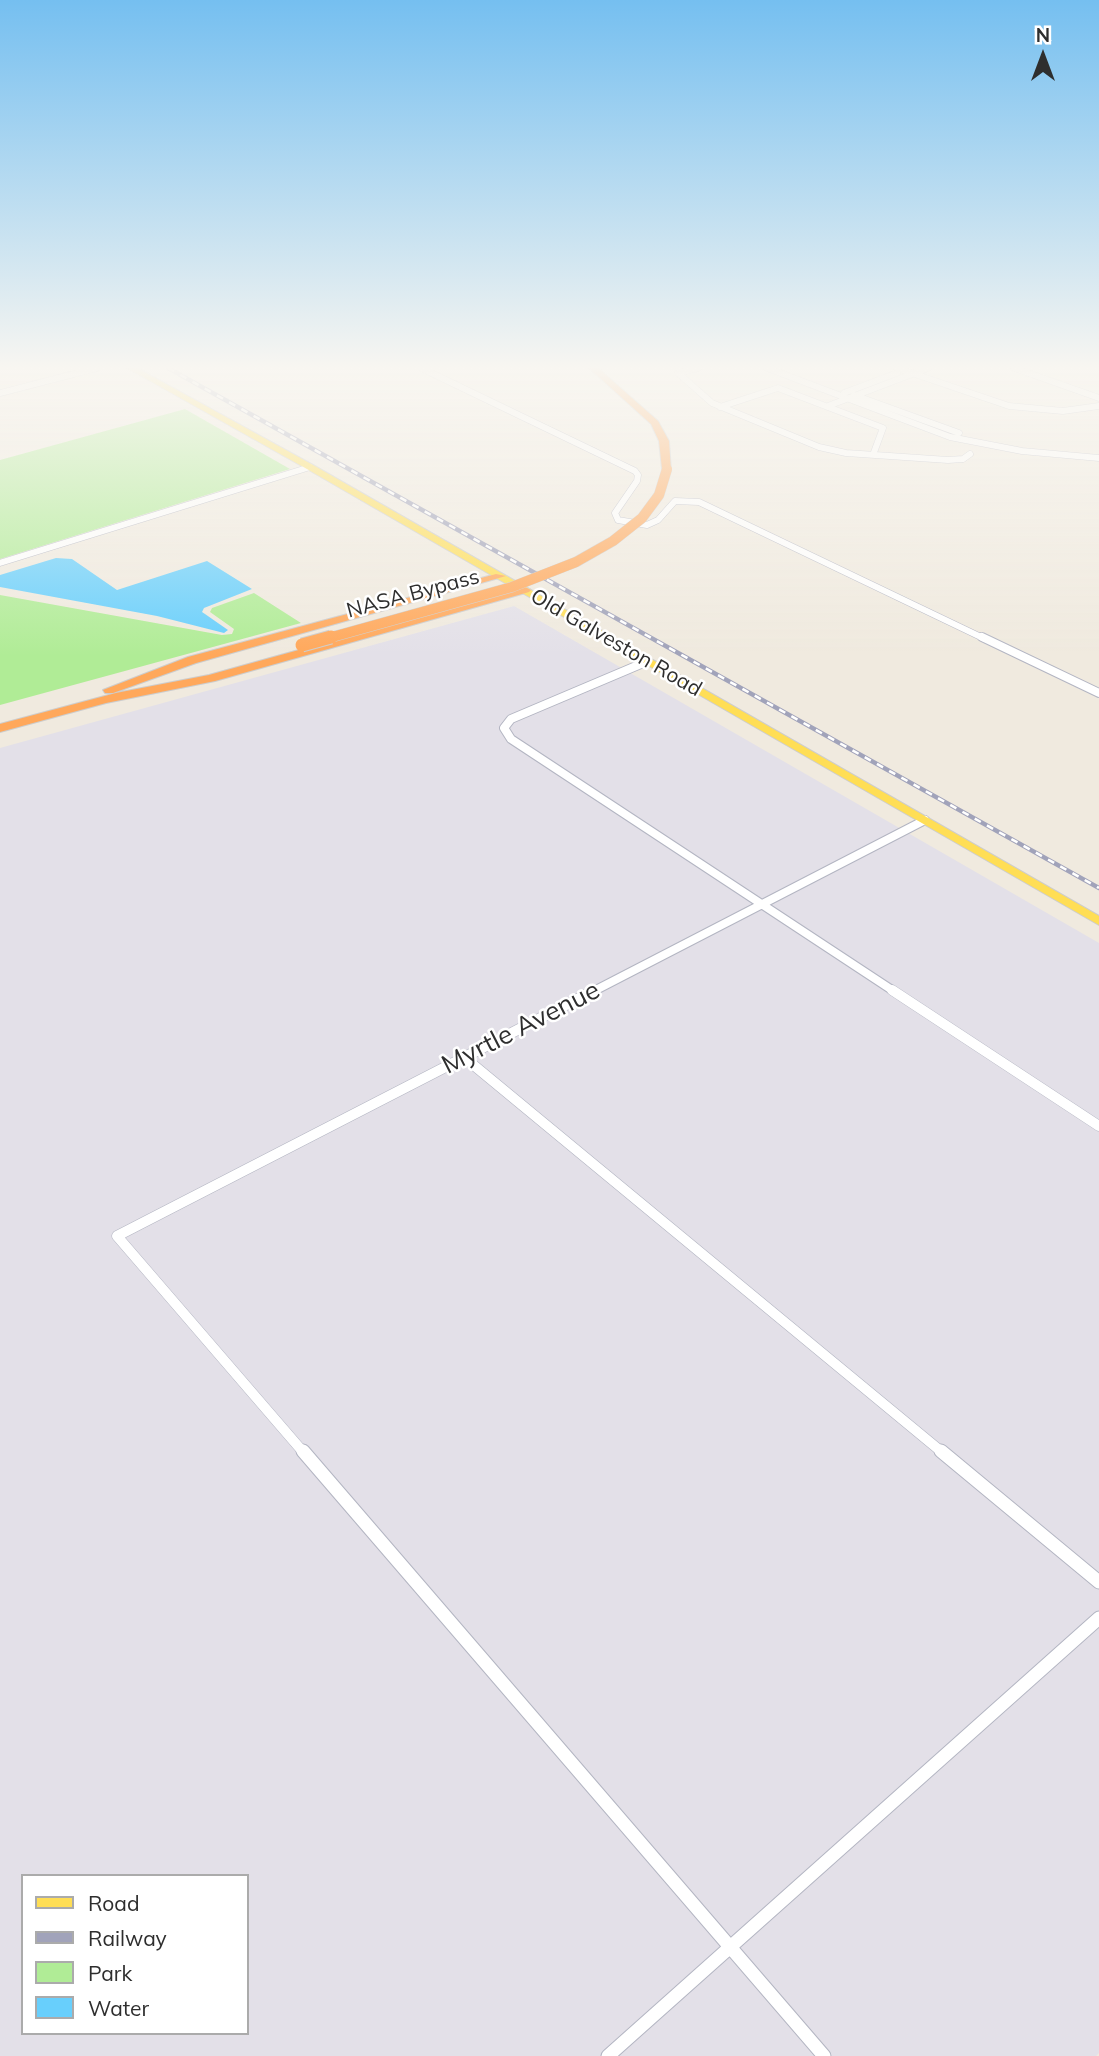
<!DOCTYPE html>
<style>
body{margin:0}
#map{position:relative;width:1099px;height:2056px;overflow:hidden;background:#f0eadf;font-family:Mulish,sans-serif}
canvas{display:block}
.legend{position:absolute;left:21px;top:1874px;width:228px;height:161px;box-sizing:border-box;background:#fff;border:2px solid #ababab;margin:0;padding:9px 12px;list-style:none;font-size:21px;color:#2e2e2e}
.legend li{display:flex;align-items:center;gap:14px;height:35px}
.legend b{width:35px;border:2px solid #ababab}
.north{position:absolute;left:1008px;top:21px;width:70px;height:70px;-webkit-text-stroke:5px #fff;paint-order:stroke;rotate:0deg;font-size:19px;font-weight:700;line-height:28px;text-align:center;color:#2e2e2e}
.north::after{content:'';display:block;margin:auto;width:24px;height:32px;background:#2e2e2e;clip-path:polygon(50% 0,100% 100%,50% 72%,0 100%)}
</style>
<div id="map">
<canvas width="1099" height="2056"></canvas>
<ul class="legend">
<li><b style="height:9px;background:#ffde55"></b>Road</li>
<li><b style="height:9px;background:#a1a3ba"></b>Railway</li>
<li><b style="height:19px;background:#b0ec96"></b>Park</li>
<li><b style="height:19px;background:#68cffc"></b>Water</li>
</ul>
<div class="north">N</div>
</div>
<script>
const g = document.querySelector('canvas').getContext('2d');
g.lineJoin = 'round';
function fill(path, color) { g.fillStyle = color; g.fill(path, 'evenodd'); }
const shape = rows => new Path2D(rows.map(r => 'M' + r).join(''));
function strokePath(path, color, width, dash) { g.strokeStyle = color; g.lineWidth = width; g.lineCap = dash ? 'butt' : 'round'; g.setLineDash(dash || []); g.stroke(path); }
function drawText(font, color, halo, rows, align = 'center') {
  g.font = font + ' Mulish,sans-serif'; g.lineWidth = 5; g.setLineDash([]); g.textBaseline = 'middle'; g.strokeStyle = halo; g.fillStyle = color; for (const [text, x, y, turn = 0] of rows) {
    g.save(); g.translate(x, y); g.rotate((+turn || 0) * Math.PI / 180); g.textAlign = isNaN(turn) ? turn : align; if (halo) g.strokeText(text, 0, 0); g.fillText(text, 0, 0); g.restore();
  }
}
const industrial = shape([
 [514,606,1099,943,1099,2053,1096,2056,0,2056,0,748],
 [23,1876,247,1876,247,2033,23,2033]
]);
const green = shape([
 [185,409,290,469,0,559,0,460],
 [254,593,301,623,0,705,0,595,222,635,232,634,234,629,210,612,212,608]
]);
const water = shape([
 [56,558,72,559,117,590,207,561,252,589,204,608,202,612,205,614,228,630,224,633,157,616,0,587,0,575]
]);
const streetFar3 = shape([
 [421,368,635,471,638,475,637,481,615,513,618,520,647,525,658,520,675,501,699,502,985,639],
 [698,368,678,373,712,403,819,447,846,453,948,460,963,459,970,454],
 [767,368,950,437,1022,451,1099,458],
 [897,368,1009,406,1063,411,1099,406],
 [1014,368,1099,398],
 [0,393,97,368],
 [844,393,897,373],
 [854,395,959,433],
 [828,406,928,368],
 [720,407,778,388,883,428,873,455],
 [0,563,310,467]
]);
const streetFar2 = shape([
 [982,637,1099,693],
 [648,661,511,719,504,728,511,739,895,992],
 [592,992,925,820]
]);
const streetFar1 = shape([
 [892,990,1099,1126],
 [465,1058,943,1453],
 [304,1453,117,1236,595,990]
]);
const street = shape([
 [303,1451,824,2056],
 [941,1451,1099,1582],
 [608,2056,1099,1618]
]);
const primary = shape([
 [127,368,137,368,313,465,1099,916,1099,925,307,469,127,368]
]);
const highway = shape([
 [589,368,598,368,658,421,669,441,671,471,662,469,659,441,651,424,589,368],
 [496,574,506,576,196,663,113,693,105,693,103,690,188,657,496,574],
 [525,587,531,590,529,592,215,681,106,703,0,732,0,724,116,693,209,675,525,587]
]);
const rail = shape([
 [168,368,1099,888]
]);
const highwayBridgeFar1 = shape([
 [325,639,512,587,576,562,613,541,642,518,659,495,667,469]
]);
const highwayBridge = shape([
 [302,645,331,637]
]);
const farStreetnames = [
 ["NASA Bypass",413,594,-15],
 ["Old Galveston Road",616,643,30]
];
const streetNames = [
 ["Myrtle Avenue",521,1028,-27]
];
fill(industrial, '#e3e0e8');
fill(green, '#b0ec96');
fill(water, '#68cffc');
strokePath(streetFar3, '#b3b5c2', 7);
strokePath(streetFar2, '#b3b5c2', 10);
strokePath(streetFar1, '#b3b5c2', 11);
strokePath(street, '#b3b5c2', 15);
strokePath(primary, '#cdcdcd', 2);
strokePath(highway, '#cdcdcd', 2);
strokePath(streetFar3, '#fff', 6);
strokePath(streetFar2, '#fff', 8);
strokePath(streetFar1, '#fff', 10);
strokePath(street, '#fff', 13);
fill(primary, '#ffde55');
fill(highway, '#ffa85b');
strokePath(rail, '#a1a3ba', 4.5);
strokePath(rail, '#fff', 2.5, [7]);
strokePath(highwayBridgeFar1, '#cdcdcd', 11, []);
strokePath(highwayBridge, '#cdcdcd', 15, []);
strokePath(highwayBridgeFar1, '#ffa85b', 10);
strokePath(highwayBridge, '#ffa85b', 13);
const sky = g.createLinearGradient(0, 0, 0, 656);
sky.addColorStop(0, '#75bff0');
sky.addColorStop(0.56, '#f8f6f1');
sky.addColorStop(1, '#f8f6f100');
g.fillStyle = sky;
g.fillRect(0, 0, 1099, 656);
drawText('21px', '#2e2e2e', '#fff', farStreetnames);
drawText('26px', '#2e2e2e', '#fff', streetNames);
</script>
